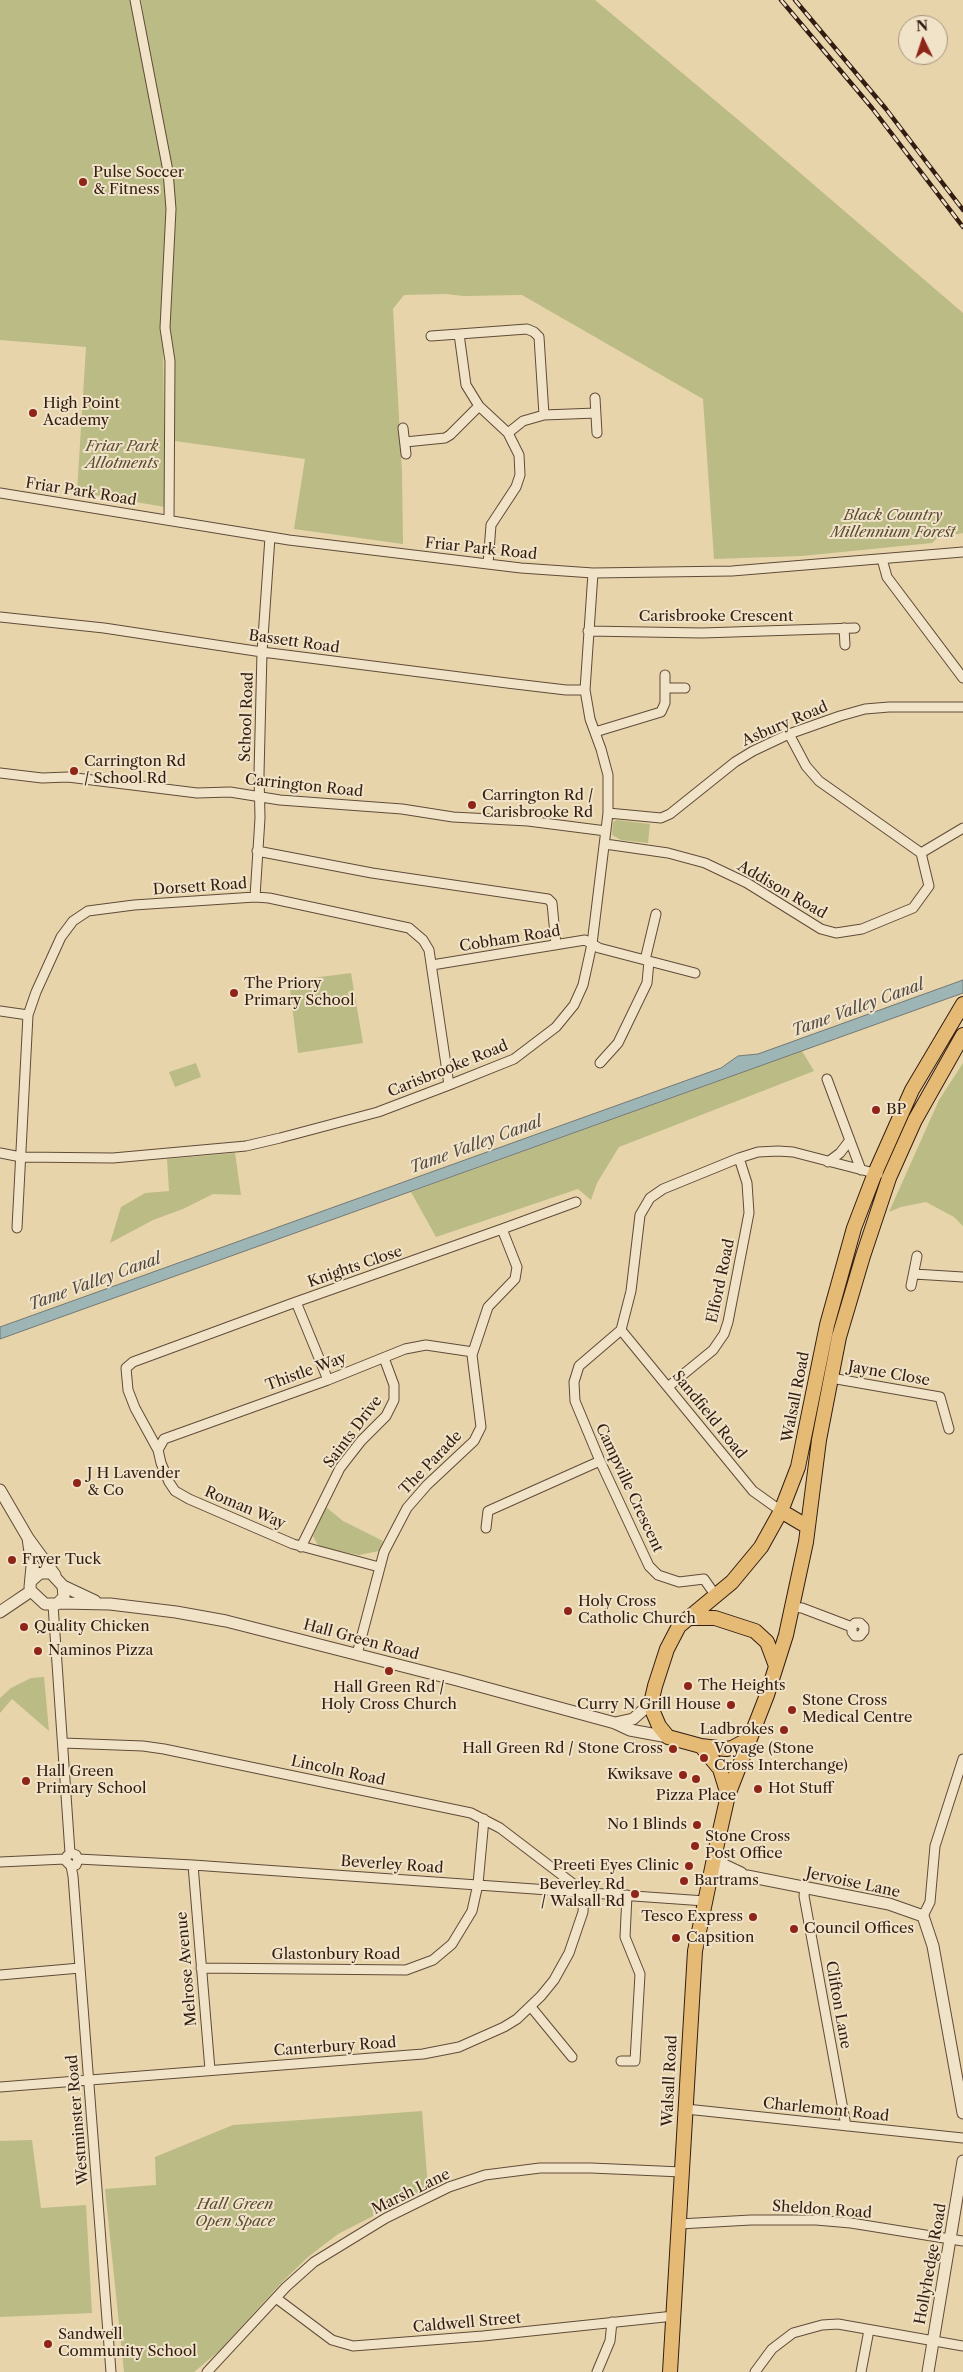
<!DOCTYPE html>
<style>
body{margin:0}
#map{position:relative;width:963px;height:2372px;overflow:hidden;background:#e8d4aa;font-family:"Libre Caslon Text",serif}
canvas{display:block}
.north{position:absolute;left:898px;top:15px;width:50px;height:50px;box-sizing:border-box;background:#f0e3c8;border:1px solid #a49480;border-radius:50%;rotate:356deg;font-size:14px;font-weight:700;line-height:20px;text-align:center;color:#331d13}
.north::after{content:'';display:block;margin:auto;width:18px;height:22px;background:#8f2418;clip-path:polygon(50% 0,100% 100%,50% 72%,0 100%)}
</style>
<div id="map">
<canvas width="963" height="2372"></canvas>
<div class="north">N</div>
</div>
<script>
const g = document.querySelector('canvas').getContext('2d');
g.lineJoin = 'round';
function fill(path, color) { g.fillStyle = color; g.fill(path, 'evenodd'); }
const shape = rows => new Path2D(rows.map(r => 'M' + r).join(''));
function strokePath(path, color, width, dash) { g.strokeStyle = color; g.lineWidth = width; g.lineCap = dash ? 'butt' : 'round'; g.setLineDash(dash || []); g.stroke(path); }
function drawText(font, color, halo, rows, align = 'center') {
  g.font = font + ' "Libre Caslon Text",serif'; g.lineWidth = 4; g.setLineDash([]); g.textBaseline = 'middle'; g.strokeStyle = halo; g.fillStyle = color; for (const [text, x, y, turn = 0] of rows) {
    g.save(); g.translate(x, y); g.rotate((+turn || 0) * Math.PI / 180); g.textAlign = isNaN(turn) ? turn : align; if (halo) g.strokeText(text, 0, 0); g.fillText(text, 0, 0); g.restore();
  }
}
const green = shape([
 [0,0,133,0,166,172,169,210,163,339,165,507,77,492,86,347,0,340],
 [141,0,595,0,742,123,963,313,963,533,937,538,932,543,802,556,714,559,703,399,522,295,464,296,445,294,404,295,393,309,402,471,403,544,294,529,305,459,175,441,172,351,169,328,173,209],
 [617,820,650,824,648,843,621,840,612,835,613,822],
 [351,973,363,1043,298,1053,289,981],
 [802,1051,814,1071,619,1147,597,1183,591,1200,578,1189,436,1237,411,1192],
 [196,1063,201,1077,175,1087,169,1072],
 [963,1063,963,1226,954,1217,926,1202,901,1207,889,1212,939,1100],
 [235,1153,241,1195,213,1194,183,1209,153,1220,110,1243,121,1207,145,1193,169,1191,167,1159],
 [326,1507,343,1521,383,1541,379,1551,359,1555,319,1547,313,1536],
 [44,1677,49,1731,12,1699,0,1713,0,1698,11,1688,31,1678],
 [422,2111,428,2188,338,2234,308,2257,282,2282,219,2351,194,2372,124,2372,105,2189,156,2185,155,2157,233,2125],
 [32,2140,41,2208,86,2205,92,2313,0,2317,0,2141]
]);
const water = shape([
 [963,980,963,993,0,1339,0,1327,721,1068,738,1056,758,1054,963,980]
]);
const minor = shape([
 [135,0,168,171,171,209,165,328,170,361,169,520],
 [431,336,459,334],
 [595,398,597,433],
 [544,415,596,413],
 [403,428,406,454],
 [405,442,445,438,450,435,479,406],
 [0,493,289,540,521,568,593,573,732,571,963,552],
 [882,559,887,577,963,678],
 [488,564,491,525,516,487,520,475,519,455,508,433,479,406,466,385,459,334,527,329,534,332,539,337,544,415,523,421,508,433],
 [0,617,104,628,262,652,507,683,566,690,585,690],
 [844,628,845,645],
 [588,631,702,633,855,628],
 [665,688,685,688],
 [595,732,661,712,665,703,665,675],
 [0,773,42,778,68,777,197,793,230,792,280,800,402,809,453,817,528,821,606,831],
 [608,813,661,818,670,814,735,762,753,751,789,734,840,716,865,709,889,707,963,707],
 [605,844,668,853,705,863,747,883,821,929,836,933,862,929,913,908,929,886,921,853,819,781,806,766,789,734],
 [257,851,372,873,548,899,552,903,556,945],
 [921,853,963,828],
 [255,897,260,818,259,774,262,652,270,537],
 [645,960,656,914],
 [432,965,585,940,599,948,695,973],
 [0,1011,28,1015],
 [600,1063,618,1043,647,983,649,961],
 [827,1079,861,1170],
 [0,1153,21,1157,113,1158,246,1146,280,1138,378,1112,449,1085,514,1059,556,1027,574,1005,583,985,592,944,608,813,608,775,601,749,590,719,585,690,593,573],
 [828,1162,840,1153,850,1140],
 [17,1228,28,1015,36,992,61,937,73,921,88,911,134,905,255,897,269,898,409,928,423,940,429,950,449,1085],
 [914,1274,963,1277],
 [911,1286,917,1256],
 [296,1302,133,1362,126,1368,128,1390,135,1408,158,1450,161,1463,169,1482,175,1491,189,1499,293,1544,379,1567],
 [621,1330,753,1491,781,1511],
 [831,1378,940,1397,949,1429],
 [328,1380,296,1302,502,1229],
 [669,1386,713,1350,724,1334,728,1322,749,1213,747,1183,739,1158],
 [158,1450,164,1439,328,1380,405,1349,426,1345,473,1352],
 [486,1528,488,1511,600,1461],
 [301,1547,340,1468,361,1441,386,1416,394,1400,394,1385,384,1358],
 [716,1596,704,1579,679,1582,658,1575,649,1566,600,1461,575,1401,574,1382,579,1366,621,1330,631,1291,640,1215,650,1198,663,1189,739,1158,758,1152,778,1151,793,1152,878,1174],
 [53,1605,70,1853],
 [792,1607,802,1608,852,1627,852,1632,855,1636,860,1636,864,1631,864,1627,860,1623,855,1623,852,1627],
 [357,1654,384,1552,407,1508,427,1485,474,1441,481,1427,472,1355,488,1307,515,1279,517,1267,502,1229,576,1202],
 [78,1859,193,1865,705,1901],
 [0,1862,65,1859],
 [193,1865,210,2070],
 [71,1866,76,1865,78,1859,76,1855,71,1853,67,1856,65,1860,71,1866,73,1876,111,2372],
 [805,1888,804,1896,846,2126],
 [923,1916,930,1902,935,1846,963,1759],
 [201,1968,406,1970,433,1960,452,1944,472,1911,478,1884,484,1819],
 [0,1975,80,1968],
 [531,2007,572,2057],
 [621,2061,635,2061,640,1974,625,1937,627,1895],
 [0,2087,423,2054,459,2047,504,2027,517,2019,541,1996,554,1980,569,1953,583,1912,584,1892,500,1828,471,1813,164,1749,143,1746,63,1743],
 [686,2109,963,2138],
 [679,2224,751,2220,816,2220,851,2223,963,2241],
 [276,2298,332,2340,353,2346,483,2336,674,2316],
 [207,2372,286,2287,314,2262,386,2218,449,2187,485,2175,540,2168,591,2168,682,2172],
 [597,2372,610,2341,612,2322],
 [755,2372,772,2349,793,2333,822,2325,838,2324,963,2346],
 [861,2372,869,2330]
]);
const tertiary = shape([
 [0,1490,28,1538,55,1575],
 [28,1538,32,1566,30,1587,31,1591,45,1604,57,1604,64,1597,63,1586,51,1573,40,1573,32,1580],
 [63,1586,95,1601],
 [60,1603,110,1604,176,1612,226,1621,457,1680,615,1723,630,1730,668,1737],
 [0,1612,31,1591],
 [615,1723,633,1719,651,1703],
 [715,1852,724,1865,741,1873],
 [711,1872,737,1877,747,1876,889,1904,923,1916,933,1946,963,2113],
 [928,2372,963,2161]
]);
const primary = shape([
 [781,1511,808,1527],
 [689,1618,715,1618,755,1631,767,1642,776,1666],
 [749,1739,732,1748,726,1749,701,1746,668,1737,659,1726,653,1712,651,1703,655,1686,667,1649,679,1626,732,1582,761,1547,781,1511,798,1467,827,1325,854,1228,875,1173,912,1090,963,1004],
 [701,1746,720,1769,728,1795],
 [670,2372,695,1951,717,1844,728,1795,767,1695,786,1635,806,1542,819,1440,831,1378,839,1337,863,1256,889,1178,915,1120,963,1035]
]);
const rail = shape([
 [781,0,872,108,963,227],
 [795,0,886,109,963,210]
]);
const markers = [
 [83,182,5,"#8f2418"],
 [33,413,5,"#8f2418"],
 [74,771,5,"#8f2418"],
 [472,805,5,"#8f2418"],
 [234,993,5,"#8f2418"],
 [876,1110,5,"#8f2418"],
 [77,1483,5,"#8f2418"],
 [12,1560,5,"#8f2418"],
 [568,1611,5,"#8f2418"],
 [24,1627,5,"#8f2418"],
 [38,1651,5,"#8f2418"],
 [389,1671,5,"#8f2418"],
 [688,1686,5,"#8f2418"],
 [731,1705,5,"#8f2418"],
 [792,1710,5,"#8f2418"],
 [784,1730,5,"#8f2418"],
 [673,1749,5,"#8f2418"],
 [704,1758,5,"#8f2418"],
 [683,1775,5,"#8f2418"],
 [696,1779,5,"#8f2418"],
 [26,1781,5,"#8f2418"],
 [758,1789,5,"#8f2418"],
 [697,1825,5,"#8f2418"],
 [695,1846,5,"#8f2418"],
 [689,1866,5,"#8f2418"],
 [684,1881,5,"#8f2418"],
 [635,1894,5,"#8f2418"],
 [753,1917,5,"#8f2418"],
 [794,1929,5,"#8f2418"],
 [676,1938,5,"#8f2418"],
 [48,2344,5,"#8f2418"]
];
const poiNames = [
 ["Pulse Soccer",93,173],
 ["& Fitness",93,190],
 ["High Point",43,404],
 ["Academy",43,421],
 ["Carrington Rd",84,762],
 ["/ School Rd",84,779],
 ["Carrington Rd /",482,796],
 ["Carisbrooke Rd",482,813],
 ["The Priory",244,984],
 ["Primary School",244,1001],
 ["BP",886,1110],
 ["J H Lavender",87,1474],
 ["& Co",87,1491],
 ["Fryer Tuck",22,1560],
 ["Holy Cross",578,1602],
 ["Catholic Church",578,1619],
 ["Quality Chicken",34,1627],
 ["Naminos Pizza",48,1651],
 ["The Heights",698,1686],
 ["Hall Green Rd /",389,1688,"center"],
 ["Holy Cross Church",389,1705,"center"],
 ["Stone Cross",802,1701],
 ["Medical Centre",802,1718],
 ["Curry N Grill House",721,1705,"right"],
 ["Ladbrokes",774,1730,"right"],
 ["Hall Green Rd / Stone Cross",663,1749,"right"],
 ["Voyage (Stone",714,1749],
 ["Cross Interchange)",714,1766],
 ["Hall Green",36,1772],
 ["Primary School",36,1789],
 ["Kwiksave",673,1775,"right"],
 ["Hot Stuff",768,1789],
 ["Pizza Place",696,1796,"center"],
 ["No 1 Blinds",687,1825,"right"],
 ["Stone Cross",705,1837],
 ["Post Office",705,1854],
 ["Preeti Eyes Clinic",679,1866,"right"],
 ["Bartrams",694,1881],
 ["Beverley Rd",625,1885,"right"],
 ["/ Walsall Rd",625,1902,"right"],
 ["Tesco Express",743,1917,"right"],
 ["Council Offices",804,1929],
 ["Capsition",686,1938],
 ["Sandwell",58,2335],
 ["Community School",58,2352]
];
const parkNames = [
 ["Friar Park",122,447],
 ["Allotments",122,464],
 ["Black Country",893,516],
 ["Millennium Forest",893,533],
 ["Hall Green",235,2205],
 ["Open Space",235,2222]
];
const streetNames = [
 ["Friar Park Road",81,492,9],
 ["Friar Park Road",481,549,6],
 ["Carisbrooke Crescent",716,617],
 ["Bassett Road",294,642,8],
 ["School Road",247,717,-88],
 ["Asbury Road",785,724,-23],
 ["Carrington Road",304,786,6],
 ["Dorsett Road",200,887,-4],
 ["Addison Road",782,890,30],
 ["Cobham Road",510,939,-9],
 ["Carisbrooke Road",448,1069,-22],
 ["Knights Close",355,1267,-19],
 ["Elford Road",721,1281,-78],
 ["Thistle Way",306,1372,-20],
 ["Jayne Close",889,1374,10],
 ["Walsall Road",796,1397,-79],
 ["Sandfield Road",709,1415,51],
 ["Saints Drive",353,1432,-53],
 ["The Parade",431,1463,-46],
 ["Campville Crescent",629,1488,65],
 ["Roman Way",245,1508,23],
 ["Hall Green Road",361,1640,15],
 ["Lincoln Road",338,1771,12],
 ["Beverley Road",392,1865,4],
 ["Jervoise Lane",853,1883,12],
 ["Glastonbury Road",336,1955],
 ["Melrose Avenue",187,1969,-95],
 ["Clifton Lane",838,2005,80],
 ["Canterbury Road",335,2047,-4],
 ["Walsall Road",670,2081,-87],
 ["Charlemont Road",826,2110,6],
 ["Westminster Road",78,2120,-95],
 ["Marsh Lane",411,2192,-26],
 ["Sheldon Road",822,2210,4],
 ["Hollyhedge Road",931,2264,-80],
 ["Caldwell Street",467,2323,-5]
];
const waterNames = [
 ["Tame Valley Canal",858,1008,-20],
 ["Tame Valley Canal",476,1145,-20],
 ["Tame Valley Canal",95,1282,-20]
];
fill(green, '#babb85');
fill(water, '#9eb5b6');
strokePath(water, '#737875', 1);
strokePath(minor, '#604b39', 11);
strokePath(tertiary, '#604b39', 13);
strokePath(primary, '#331d13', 16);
strokePath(minor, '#f0e3c8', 9);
strokePath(tertiary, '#f0e3c8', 11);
strokePath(primary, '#e4ba75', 14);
strokePath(rail, '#331d13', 4.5);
strokePath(rail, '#f0e3c8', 2.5, [8]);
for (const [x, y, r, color] of markers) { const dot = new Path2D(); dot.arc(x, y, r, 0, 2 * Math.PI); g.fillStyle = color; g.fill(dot); strokePath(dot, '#f0e3c8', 2); }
drawText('15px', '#331d13', '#f0e3c8', poiNames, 'left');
drawText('italic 15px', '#5c4c35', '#f0e3c8', parkNames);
drawText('15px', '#331d13', '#f0e3c8', streetNames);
drawText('italic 16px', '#534b44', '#f0e3c8', waterNames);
</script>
